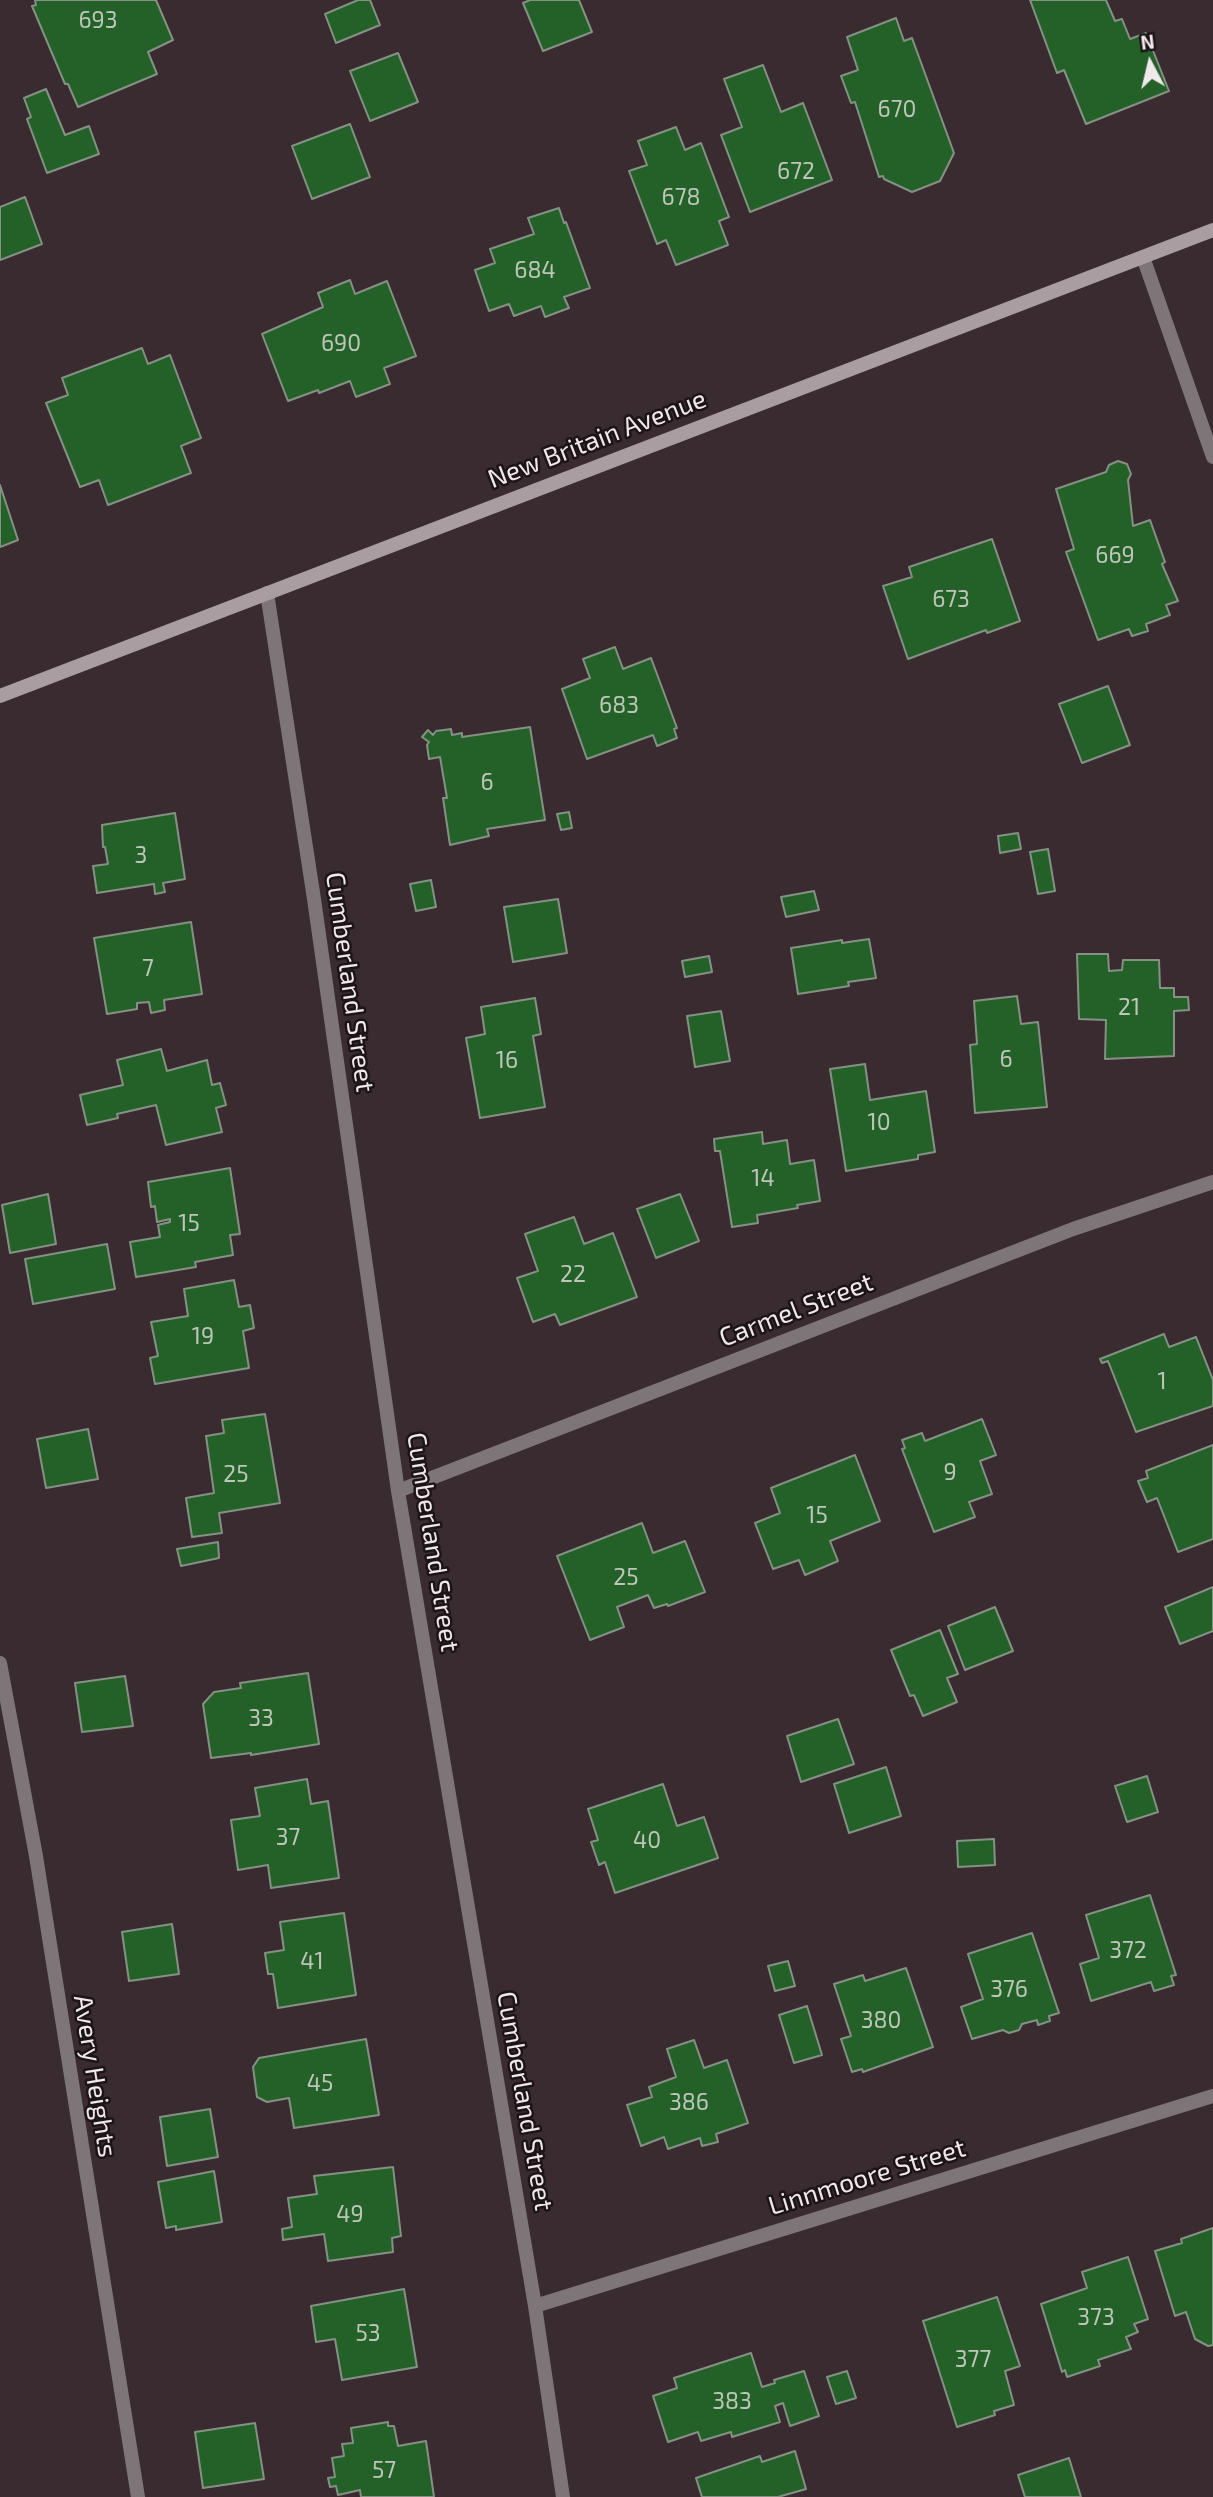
<!DOCTYPE html>
<style>
body{margin:0}
#map{position:relative;width:1213px;height:2497px;overflow:hidden;background:#392b30;font-family:"Exo 2",sans-serif}
canvas{display:block}
.north{position:absolute;left:1115px;top:28px;width:70px;height:70px;-webkit-text-stroke:5px #1c1518;paint-order:stroke;rotate:353deg;font-size:19px;font-weight:700;line-height:28px;text-align:center;color:#f1e8eb}
.north::after{content:'';display:block;margin:auto;width:24px;height:32px;background:#f1e8eb;clip-path:polygon(50% 0,100% 100%,50% 72%,0 100%)}
</style>
<div id="map">
<canvas width="1213" height="2497"></canvas>
<div class="north">N</div>
</div>
<script>
const g = document.querySelector('canvas').getContext('2d');
g.lineJoin = 'round';
function fill(path, color) { g.fillStyle = color; g.fill(path, 'evenodd'); }
const shape = rows => new Path2D(rows.map(r => 'M' + r).join(''));
function strokePath(path, color, width, dash) { g.strokeStyle = color; g.lineWidth = width; g.lineCap = dash ? 'butt' : 'round'; g.setLineDash(dash || []); g.stroke(path); }
function drawText(font, color, halo, rows, align = 'center') {
  g.font = font + ' "Exo 2",sans-serif'; g.lineWidth = 5; g.setLineDash([]); g.textBaseline = 'middle'; g.strokeStyle = halo; g.fillStyle = color; for (const [text, x, y, turn = 0] of rows) {
    g.save(); g.translate(x, y); g.rotate((+turn || 0) * Math.PI / 180); g.textAlign = isNaN(turn) ? turn : align; if (halo) g.strokeText(text, 0, 0); g.fillText(text, 0, 0); g.restore();
  }
}
const building = shape([
 [35,0,156,0,173,40,148,52,157,74,78,107,68,84,65,84,32,6,36,5,35,0],
 [358,0,370,0,380,25,336,43,325,14,358,0],
 [530,0,579,0,592,32,543,51,523,3,530,0],
 [1030,0,1106,0,1115,21,1122,19,1130,39,1146,33,1169,91,1086,124,1064,70,1057,73,1030,0],
 [896,18,904,41,912,38,954,153,940,181,912,192,884,179,883,176,879,177,855,102,851,103,841,76,858,70,847,37,896,18],
 [398,53,418,102,370,121,350,71,398,53],
 [763,65,781,112,803,103,832,180,750,212,721,135,742,127,724,79,763,65],
 [46,89,65,135,89,126,99,154,47,173,27,119,31,117,24,98,46,89],
 [350,124,370,177,312,199,292,146,350,124],
 [676,127,685,150,701,143,729,217,719,221,728,245,676,265,666,240,657,244,629,171,647,165,638,141,676,127],
 [25,197,42,244,0,260,0,207,25,197],
 [559,208,564,223,566,222,590,288,564,297,569,308,545,317,541,306,514,316,509,304,489,311,475,270,495,263,490,249,534,234,528,218,559,208],
 [350,280,355,294,387,281,416,356,384,368,390,384,356,397,350,381,319,393,318,390,288,401,262,334,323,307,318,293,350,280],
 [142,348,148,364,170,355,201,438,181,446,191,473,108,505,99,480,80,487,46,403,68,395,62,378,142,348],
 [1118,461,1127,464,1131,474,1128,480,1133,526,1150,520,1165,562,1162,564,1178,601,1166,605,1170,615,1146,624,1148,631,1132,636,1129,629,1098,640,1066,552,1074,549,1056,489,1106,472,1109,465,1118,461],
 [0,485,18,540,0,547,0,485],
 [992,539,1020,621,987,633,986,630,908,659,883,586,912,577,909,567,992,539],
 [615,647,623,669,651,658,677,728,674,729,677,738,657,746,653,735,587,759,562,689,590,678,583,659,615,647],
 [1108,686,1130,745,1082,763,1059,704,1108,686],
 [530,727,545,820,487,829,489,836,450,845,443,798,447,798,440,757,429,759,427,745,429,742,422,737,428,730,433,735,436,731,451,729,452,735,462,733,462,737,530,727],
 [569,812,572,828,561,830,557,814,569,812],
 [175,813,185,879,163,883,165,892,155,894,154,884,97,893,93,866,108,864,105,847,103,847,102,825,175,813],
 [1018,833,1021,849,1000,853,998,836,1018,833],
 [1048,849,1055,891,1038,894,1030,852,1048,849],
 [431,880,436,907,416,911,410,884,431,880],
 [814,891,819,910,786,917,781,897,814,891],
 [558,899,567,953,513,962,504,907,558,899],
 [191,922,202,994,164,1000,165,1010,151,1013,149,1002,137,1003,137,1009,107,1014,94,938,191,922],
 [869,939,876,978,848,982,849,986,798,994,791,948,842,940,842,943,869,939],
 [1077,954,1108,954,1109,971,1122,970,1123,960,1159,960,1160,988,1174,988,1174,997,1188,997,1189,1010,1174,1011,1174,1056,1105,1059,1106,1020,1079,1019,1077,954],
 [709,956,712,972,685,977,682,961,709,956],
 [1017,996,1021,1024,1038,1022,1047,1107,975,1113,970,1045,977,1044,974,1001,1017,996],
 [535,998,541,1034,533,1036,545,1107,480,1118,466,1038,485,1034,481,1007,535,998],
 [721,1011,730,1061,695,1067,687,1016,721,1011],
 [161,1049,167,1071,207,1060,212,1085,220,1083,226,1105,216,1108,222,1132,166,1145,156,1105,117,1114,118,1118,87,1125,80,1095,123,1085,117,1060,161,1049],
 [865,1064,870,1100,926,1091,935,1152,918,1155,918,1159,846,1171,830,1069,865,1064],
 [762,1132,763,1144,787,1140,790,1164,814,1160,820,1201,797,1205,798,1208,757,1215,758,1223,732,1227,720,1151,715,1151,714,1139,762,1132],
 [230,1168,240,1234,230,1235,233,1255,195,1262,196,1267,136,1277,130,1242,160,1237,158,1225,170,1222,170,1219,157,1222,155,1206,151,1207,148,1182,230,1168],
 [48,1194,56,1244,10,1253,2,1205,48,1194],
 [680,1194,699,1241,656,1258,637,1209,680,1194],
 [574,1217,584,1244,613,1233,637,1297,560,1325,555,1314,533,1322,517,1278,538,1271,525,1234,574,1217],
 [107,1244,115,1289,33,1304,25,1259,107,1244],
 [234,1280,239,1307,250,1305,254,1328,243,1331,249,1368,155,1384,150,1358,158,1356,151,1322,188,1316,184,1289,234,1280],
 [1164,1334,1169,1347,1196,1337,1213,1380,1213,1406,1136,1432,1108,1361,1102,1363,1100,1359,1164,1334],
 [265,1414,280,1503,219,1513,222,1533,192,1537,186,1498,214,1493,206,1436,224,1433,222,1420,265,1414],
 [982,1419,996,1455,980,1461,992,1494,969,1502,975,1517,934,1532,902,1449,905,1448,902,1440,922,1433,925,1441,982,1419],
 [88,1429,98,1479,46,1488,37,1439,88,1429],
 [1213,1445,1213,1539,1178,1552,1157,1498,1147,1502,1138,1481,1148,1478,1146,1471,1213,1445],
 [855,1455,880,1521,830,1541,838,1561,805,1575,799,1560,773,1569,755,1523,780,1513,771,1488,855,1455],
 [642,1523,653,1553,685,1541,705,1592,668,1606,667,1604,654,1608,648,1595,617,1607,624,1627,590,1640,557,1556,642,1523],
 [218,1542,219,1558,181,1566,177,1549,218,1542],
 [1213,1587,1213,1631,1180,1644,1165,1607,1213,1587],
 [995,1607,1013,1651,965,1670,948,1626,995,1607],
 [940,1630,958,1674,947,1678,957,1702,923,1716,914,1695,910,1696,891,1650,940,1630],
 [308,1673,319,1744,251,1755,251,1753,211,1758,203,1704,214,1692,241,1688,240,1683,308,1673],
 [125,1676,133,1726,82,1732,75,1683,125,1676],
 [838,1719,854,1764,801,1782,787,1736,838,1719],
 [886,1767,901,1816,849,1833,834,1784,886,1767],
 [1147,1776,1158,1812,1127,1822,1115,1786,1147,1776],
 [307,1779,311,1804,328,1801,339,1878,271,1888,268,1865,238,1870,231,1820,260,1816,255,1788,307,1779],
 [663,1784,677,1826,704,1817,718,1858,615,1893,605,1862,599,1865,591,1842,598,1840,588,1809,663,1784],
 [994,1839,995,1865,958,1867,957,1841,994,1839],
 [1150,1895,1176,1975,1171,1976,1174,1985,1154,1991,1151,1982,1091,2001,1080,1964,1099,1958,1086,1915,1150,1895],
 [344,1913,356,1995,278,2008,273,1974,268,1974,265,1953,284,1950,280,1922,344,1913],
 [172,1924,179,1974,129,1981,122,1932,172,1924],
 [1032,1933,1059,2013,1049,2016,1050,2021,1038,2025,1037,2020,1022,2024,1019,2030,1009,2033,1003,2030,972,2039,961,2007,983,1999,968,1954,1032,1933],
 [788,1961,795,1986,775,1991,768,1966,788,1961],
 [906,1968,933,2047,863,2072,862,2069,852,2072,841,2039,851,2036,834,1984,863,1975,865,1981,906,1968],
 [807,2006,822,2055,794,2063,779,2015,807,2006],
 [366,2039,379,2115,294,2128,289,2098,267,2102,257,2097,253,2067,259,2058,366,2039],
 [694,2040,704,2068,727,2060,748,2123,716,2134,718,2142,702,2146,700,2138,668,2149,664,2137,641,2146,627,2105,652,2097,649,2087,676,2077,667,2049,694,2040],
 [210,2109,218,2157,167,2166,160,2117,210,2109],
 [393,2167,401,2236,392,2238,393,2252,328,2261,324,2234,283,2240,282,2229,292,2227,288,2198,317,2194,314,2176,393,2167],
 [214,2171,222,2222,176,2230,176,2226,166,2228,158,2182,214,2171],
 [1213,2228,1213,2345,1208,2346,1195,2339,1186,2312,1175,2316,1155,2251,1182,2243,1181,2239,1213,2228],
 [1128,2257,1148,2319,1134,2324,1138,2332,1126,2337,1131,2349,1098,2360,1100,2366,1067,2377,1065,2370,1062,2372,1041,2304,1087,2288,1082,2272,1128,2257],
 [404,2289,417,2367,342,2380,335,2339,316,2342,311,2306,404,2289],
 [997,2297,1020,2366,1005,2371,1014,2405,994,2411,995,2415,957,2427,923,2321,997,2297],
 [751,2353,762,2387,775,2383,774,2380,804,2371,819,2416,790,2426,783,2403,775,2406,780,2422,732,2437,731,2432,701,2441,698,2432,668,2442,653,2396,677,2388,674,2378,751,2353],
 [847,2371,856,2398,836,2404,827,2377,847,2371],
 [388,2422,388,2426,394,2426,398,2446,426,2441,434,2497,361,2497,360,2490,338,2495,336,2486,330,2487,328,2478,335,2477,332,2458,344,2456,342,2444,353,2443,351,2428,388,2422],
 [255,2423,264,2479,203,2488,195,2432,255,2423],
 [795,2451,806,2489,778,2497,702,2497,696,2478,760,2456,762,2462,795,2451],
 [1069,2458,1081,2497,1025,2497,1018,2475,1069,2458]
]);
const street = shape([
 [1143,257,1213,457],
 [267,593,314,899,398,1491,535,2306,563,2497],
 [398,1491,1073,1229,1213,1182],
 [0,1663,36,1856,138,2497],
 [535,2306,1213,2096]
]);
const secondary = shape([
 [0,696,1213,230]
]);
const numberNames = [
 ["693",98,20],
 ["670",897,109],
 ["672",796,171],
 ["678",681,197],
 ["684",535,270],
 ["690",341,343],
 ["669",1115,555],
 ["673",951,599],
 ["683",619,705],
 ["6",487,782],
 ["3",141,855],
 ["7",148,968],
 ["21",1129,1007],
 ["6",1006,1059],
 ["16",507,1060],
 ["10",879,1122],
 ["14",763,1178],
 ["15",189,1223],
 ["22",573,1274],
 ["19",203,1336],
 ["1",1162,1381],
 ["9",950,1472],
 ["25",236,1474],
 ["15",817,1515],
 ["25",626,1577],
 ["33",261,1718],
 ["37",288,1837],
 ["40",647,1840],
 ["372",1128,1950],
 ["41",312,1961],
 ["376",1009,1989],
 ["380",881,2020],
 ["45",320,2083],
 ["386",689,2102],
 ["49",350,2214],
 ["373",1096,2317],
 ["53",368,2333],
 ["377",973,2359],
 ["383",732,2401],
 ["57",384,2470]
];
const streetNames = [
 ["New Britain Avenue",597,439,-21],
 ["Cumberland Street",350,982,82],
 ["Carmel Street",796,1310,-21],
 ["Cumberland Street",433,1542,81],
 ["Avery Heights",95,2076,81],
 ["Cumberland Street",525,2101,80],
 ["Linnmoore Street",867,2177,-17]
];
fill(building, '#236128');
strokePath(building, '#849184', 2);
strokePath(street, '#7d7578', 14);
strokePath(secondary, '#a99da2', 14);
drawText('23px', '#bec6ba', null, numberNames);
drawText('26px', '#f1e8eb', '#1c1518', streetNames);
</script>
